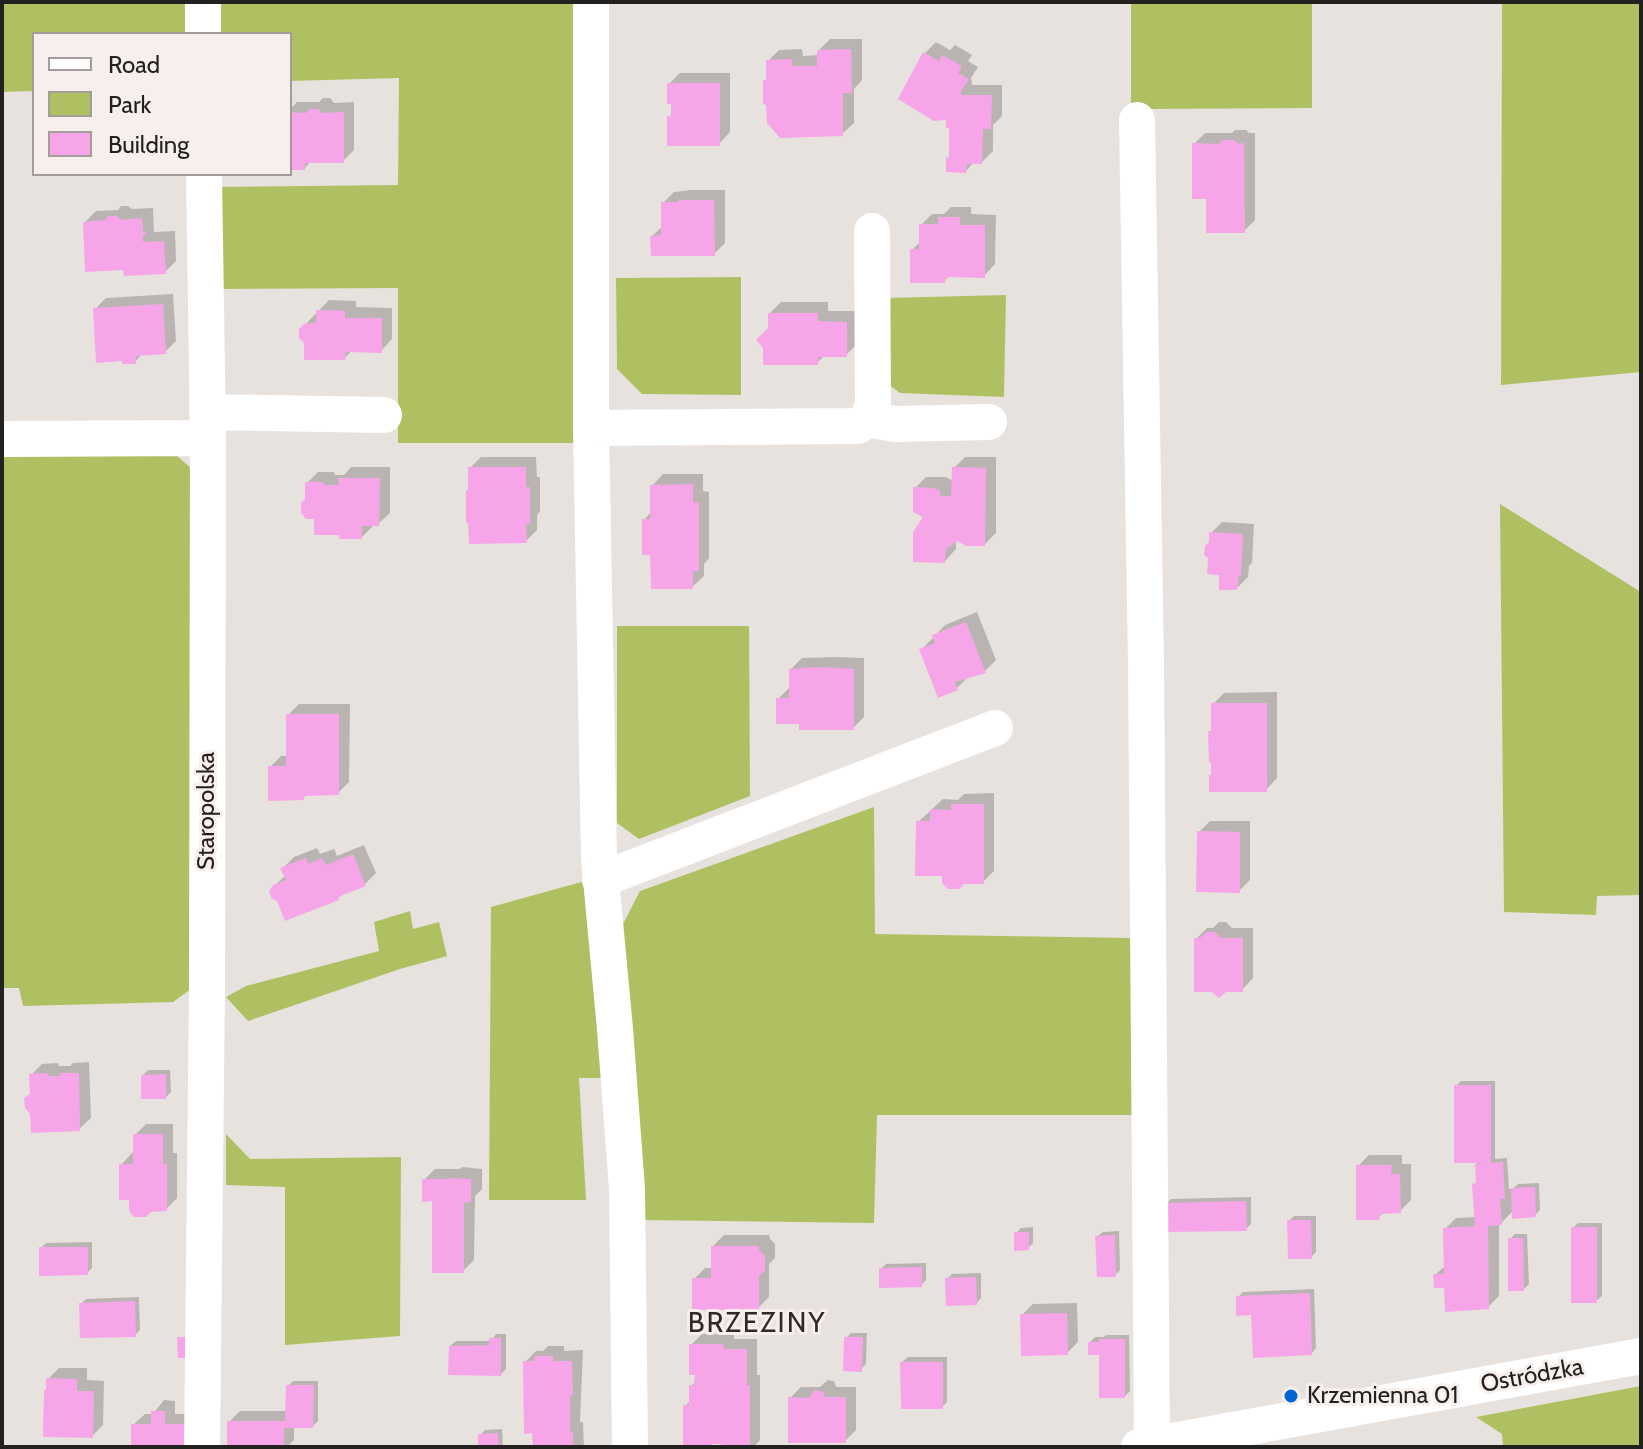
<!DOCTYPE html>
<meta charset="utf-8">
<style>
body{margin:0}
#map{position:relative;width:1643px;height:1449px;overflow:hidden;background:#e8e2df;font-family:Cabin,sans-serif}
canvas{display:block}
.frame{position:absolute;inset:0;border:4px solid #232120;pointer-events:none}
.legend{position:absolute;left:32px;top:32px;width:260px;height:144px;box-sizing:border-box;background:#f6efec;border:2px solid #a29d9a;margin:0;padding:10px 14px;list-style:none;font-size:24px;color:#232120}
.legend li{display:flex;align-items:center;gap:16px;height:40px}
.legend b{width:40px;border:2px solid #a29d9a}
</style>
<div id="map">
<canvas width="1643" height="1449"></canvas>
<div class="frame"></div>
<ul class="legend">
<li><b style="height:10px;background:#fff"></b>Road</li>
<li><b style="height:22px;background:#afc062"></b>Park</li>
<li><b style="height:22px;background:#f6a5e8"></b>Building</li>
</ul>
</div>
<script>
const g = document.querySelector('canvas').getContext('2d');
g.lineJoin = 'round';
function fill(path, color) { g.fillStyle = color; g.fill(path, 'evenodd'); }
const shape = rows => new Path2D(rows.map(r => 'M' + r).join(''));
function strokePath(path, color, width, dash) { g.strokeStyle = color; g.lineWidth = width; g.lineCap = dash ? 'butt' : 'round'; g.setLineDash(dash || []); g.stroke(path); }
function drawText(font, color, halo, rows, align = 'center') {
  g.font = font + ' Cabin,sans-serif'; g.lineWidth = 6; g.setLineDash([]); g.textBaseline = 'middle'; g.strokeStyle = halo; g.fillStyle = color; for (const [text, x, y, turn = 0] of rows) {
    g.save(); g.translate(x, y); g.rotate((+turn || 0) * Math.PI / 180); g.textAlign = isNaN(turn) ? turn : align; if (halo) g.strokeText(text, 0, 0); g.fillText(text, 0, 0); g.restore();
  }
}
const green = shape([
 [2,2,190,2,191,34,34,34,34,91,2,92],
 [215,2,577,2,580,443,398,443,398,288,217,289,216,187,398,185,399,78,290,81,290,34,215,34],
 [1131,2,1312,2,1312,108,1153,109,1131,108],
 [1502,2,1641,2,1641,372,1501,385],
 [741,277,741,395,642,394,617,369,616,278],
 [1006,295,1004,397,900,393,884,381,884,298],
 [167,447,192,469,191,989,173,1002,23,1006,19,988,2,988,2,456],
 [1500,504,1641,592,1641,895,1597,896,1596,915,1504,912],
 [617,626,749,626,750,796,639,839,617,823],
 [874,807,875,934,1131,938,1135,1115,877,1115,874,1223,642,1220,621,928,640,891],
 [585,881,602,1078,579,1078,586,1200,489,1200,491,907],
 [410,911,413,929,439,922,447,956,400,969,248,1021,226,997,246,986,379,951,374,922],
 [226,1134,250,1159,401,1157,400,1336,285,1345,285,1187,226,1185],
 [1641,1386,1641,1447,1503,1447,1502,1434,1476,1417]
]);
const shadow = shape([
 [830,39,862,39,862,80,854,89,854,123,842,134,765,81,768,78,768,61,779,50,802,49,803,56,819,55,819,50],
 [936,42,950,50,955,45,972,55,968,61,978,67,971,78,972,85,1002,85,1002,116,993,125,993,151,982,162,974,162,966,171,948,158,951,155,951,126,925,53],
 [680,73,730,73,730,132,719,144,669,117,674,112,669,84],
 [323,98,330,98,334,103,354,102,354,150,343,161,311,161,305,168,290,168,290,109,297,102,319,102],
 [1235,130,1246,130,1249,133,1255,133,1255,220,1244,231,1208,197,1194,144,1205,133,1232,133],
 [691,190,725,190,725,243,714,254,652,236,663,226,663,203,674,192],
 [121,206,128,206,132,209,153,208,154,232,175,231,176,261,165,272,125,268,85,222,96,211,118,210],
 [951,207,971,207,971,214,996,215,995,264,984,276,950,275,944,281,912,250,921,241,921,225,932,214,944,214],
 [173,294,176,341,165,352,143,353,135,362,95,309,106,298],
 [329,300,356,301,356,307,392,308,392,339,381,351,352,350,345,358,301,329],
 [781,302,828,302,828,311,858,311,857,344,846,355,825,355,817,363,770,328,770,313],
 [481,457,536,457,537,477,540,477,540,511,537,515,537,530,526,541,470,488,470,468],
 [965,457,996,457,996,533,985,544,956,540,956,549,945,561,915,488,926,477,946,477,953,481,954,468],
 [351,467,390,467,390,513,378,524,373,524,373,526,362,537,341,533,316,517,307,500,307,483,318,472,334,472,335,475,344,475],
 [663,474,703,474,703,491,709,492,709,558,704,564,704,576,692,587,652,553,644,520,652,511,652,486],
 [1222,522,1254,524,1252,563,1249,566,1248,577,1237,588,1221,573,1211,543,1211,533],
 [977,612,996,660,985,671,968,677,957,688,922,649,945,625],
 [836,657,864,658,864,717,853,728,778,699,789,688,791,688,791,669,802,658],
 [1277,692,1277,778,1266,790,1213,774,1210,732,1213,729,1213,704,1224,693],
 [299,704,350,704,349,782,338,793,308,794,303,798,270,767,281,756,288,756,288,715],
 [994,793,994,871,983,882,944,874,918,822,943,799,958,800,964,794],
 [1210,821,1250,821,1250,880,1239,891,1199,832],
 [364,845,376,873,365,884,345,892,338,898,274,886,286,875,283,868,294,857,317,848,320,854,334,849,337,856],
 [1219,922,1226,922,1232,928,1253,928,1253,978,1242,990,1196,939,1207,928,1213,928],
 [89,1062,91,1118,79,1129,32,1093,31,1075,42,1064,58,1063,59,1066,70,1066,73,1063],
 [148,1070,170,1070,171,1092,166,1097,143,1075],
 [1461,1081,1495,1081,1495,1159,1507,1158,1509,1189,1513,1189,1518,1184,1539,1183,1540,1210,1535,1215,1514,1210,1501,1223,1499,1223,1499,1296,1488,1307,1445,1286,1435,1275,1446,1265,1445,1229,1456,1218,1476,1217,1474,1184,1478,1181,1477,1160,1456,1086],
 [146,1124,173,1124,173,1153,177,1153,177,1198,166,1209,131,1198,121,1165,132,1153,135,1153,135,1135],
 [1369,1155,1402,1155,1402,1164,1411,1164,1411,1200,1400,1211,1384,1212,1378,1218,1358,1166],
 [462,1167,482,1169,482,1189,475,1196,474,1260,463,1271,434,1199,424,1180,435,1169,460,1169],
 [1251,1197,1251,1224,1246,1229,1166,1204,1171,1199],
 [1294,1216,1316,1216,1316,1252,1311,1257,1289,1221],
 [1578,1223,1602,1223,1602,1296,1596,1301,1573,1228],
 [1033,1227,1033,1243,1028,1248,1016,1233,1021,1228],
 [1119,1231,1120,1270,1115,1275,1097,1237,1103,1232],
 [1515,1234,1527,1234,1529,1284,1524,1289,1510,1239],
 [724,1235,769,1235,770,1239,775,1244,775,1258,769,1264,769,1297,758,1308,694,1279,705,1268,713,1268,713,1246],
 [92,1242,92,1268,87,1273,41,1248,46,1243],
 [926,1263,926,1280,921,1285,881,1269,886,1264],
 [981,1273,981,1298,976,1304,947,1279,952,1274],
 [1314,1289,1316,1348,1311,1354,1253,1313,1238,1297,1243,1292],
 [139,1297,140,1330,135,1335,81,1304,86,1299],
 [1077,1303,1078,1342,1067,1353,1022,1315,1033,1304],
 [851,1333,867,1333,866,1364,861,1369,846,1338],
 [496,1334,506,1334,506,1369,501,1374,450,1346,456,1341,491,1341],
 [702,1334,734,1334,734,1339,757,1339,757,1375,760,1375,760,1440,754,1447,723,1447,723,1442,714,1442,711,1446,685,1406,691,1400,691,1386,696,1381,691,1345],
 [1106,1335,1129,1335,1130,1391,1125,1396,1101,1353,1090,1342,1095,1337,1104,1337],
 [548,1346,564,1346,564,1351,583,1350,580,1422,583,1422,584,1447,535,1447,525,1362,536,1351,543,1351],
 [908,1357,947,1357,947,1402,942,1407,902,1362],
 [59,1368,87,1368,87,1380,104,1381,103,1425,92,1436,48,1388,48,1379],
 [828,1380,834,1381,836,1387,856,1387,856,1430,845,1441,790,1398,801,1387,820,1387],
 [293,1381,318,1381,318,1421,313,1426,294,1426,294,1440,287,1447,229,1447,229,1422,240,1411,287,1411,288,1386],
 [164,1400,175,1401,175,1414,194,1414,194,1447,133,1447,133,1425,145,1414,153,1414],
 [502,1429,503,1447,480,1447,480,1435,485,1430]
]);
const building = shape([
 [851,49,852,93,843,93,843,136,780,138,767,123,766,105,763,104,763,80,766,80,766,60,792,59,792,66,817,66,817,50],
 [923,52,939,61,942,55,962,66,958,73,969,79,961,91,961,95,992,95,991,129,983,129,982,164,967,164,966,173,946,172,946,158,949,158,949,128,946,128,946,120,934,121,898,99],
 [667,83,720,83,720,146,667,146,667,116,671,116,671,104,667,104],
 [310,109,318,109,322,113,344,112,344,163,305,163,305,170,290,170,290,112,306,113],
 [1222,140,1234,140,1238,144,1244,143,1245,233,1206,233,1206,199,1192,199,1192,143,1219,144],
 [678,200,714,200,715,256,651,256,650,236,661,235,661,202,678,202],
 [108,216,117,216,121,220,142,218,143,232,146,232,146,235,143,235,143,242,164,241,166,274,124,276,123,270,85,272,83,222,105,220],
 [938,217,960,217,960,225,985,225,985,278,946,277,945,283,910,283,910,249,919,249,919,224,938,224],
 [163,304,166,354,136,356,136,364,122,364,122,361,96,363,93,308],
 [316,310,345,311,345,318,382,318,382,353,346,352,345,360,304,360,304,343,299,338,299,329,304,324,316,323],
 [768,313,818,313,818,321,847,322,847,357,818,357,818,365,763,365,763,348,756,340,768,328],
 [468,467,526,467,526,487,530,487,530,524,526,524,527,543,469,544,468,523,466,523,466,490,468,490],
 [952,467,986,468,985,546,966,546,958,541,946,549,945,563,913,562,913,532,923,517,913,512,913,487,934,488,941,491,940,496,951,496],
 [338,478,380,478,379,526,362,526,362,539,339,539,339,535,314,535,314,519,306,519,301,513,301,503,305,499,305,482,324,482,324,485,339,485],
 [693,484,693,502,699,502,699,571,693,571,693,589,651,589,650,555,642,555,642,519,650,519,650,485],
 [1209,532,1243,534,1241,576,1239,576,1237,590,1219,590,1219,575,1207,574,1208,558,1204,555,1205,546,1209,542],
 [966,622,986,673,955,682,958,690,938,698,919,649,935,643,932,635],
 [818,667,854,669,854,730,799,730,799,724,776,724,776,698,789,698,789,669],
 [1211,703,1267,703,1267,792,1209,792,1209,775,1211,775,1211,762,1209,762,1208,731,1211,731],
 [286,714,339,714,339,795,304,796,304,800,268,801,268,766,286,766],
 [951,804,984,804,984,884,964,884,959,889,948,889,942,883,942,876,915,876,916,821,930,821,930,809,951,810],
 [1197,831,1240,832,1240,893,1196,892],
 [353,854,366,886,338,897,339,900,285,921,277,901,272,899,269,892,273,885,286,880,280,868,306,858,308,864,322,858,326,865],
 [1206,932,1215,932,1221,938,1243,938,1243,992,1226,992,1219,998,1212,992,1194,992,1194,938,1200,938],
 [48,1073,48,1076,60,1076,60,1073,79,1073,80,1131,31,1133,30,1114,25,1108,24,1098,30,1094,29,1074],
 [166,1074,166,1099,141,1099,141,1075],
 [1454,1085,1491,1085,1491,1163,1503,1162,1505,1199,1500,1199,1502,1225,1488,1226,1489,1309,1445,1312,1444,1288,1434,1288,1433,1274,1444,1274,1443,1228,1475,1226,1472,1184,1476,1183,1475,1164,1485,1163,1454,1163],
 [133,1134,163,1134,163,1164,167,1164,167,1211,151,1212,146,1217,134,1217,129,1211,129,1200,119,1200,119,1164,133,1164],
 [1356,1165,1392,1165,1391,1174,1400,1174,1401,1213,1380,1214,1379,1220,1356,1220],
 [449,1178,471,1179,471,1202,464,1203,464,1273,432,1273,432,1201,422,1202,422,1179,448,1179],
 [1535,1187,1536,1217,1512,1219,1511,1188],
 [1246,1201,1247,1231,1164,1232,1164,1203],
 [1287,1220,1311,1220,1312,1259,1288,1259],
 [1571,1227,1597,1227,1597,1303,1571,1303],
 [1014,1232,1029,1232,1029,1250,1014,1251],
 [1115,1235,1116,1277,1097,1277,1095,1236],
 [1508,1238,1523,1238,1524,1291,1508,1291],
 [711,1246,759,1246,759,1250,765,1256,765,1271,759,1276,759,1310,692,1310,692,1278,711,1278],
 [39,1247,88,1247,88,1275,39,1276],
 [922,1267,922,1287,879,1288,879,1268],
 [976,1277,977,1305,946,1306,945,1278],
 [1310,1293,1312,1355,1253,1358,1251,1315,1236,1316,1236,1296],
 [135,1301,136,1337,80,1338,79,1303],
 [1067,1313,1068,1355,1021,1356,1020,1314],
 [177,1337,191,1337,192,1358,178,1358],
 [844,1337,863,1337,862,1372,843,1371],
 [489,1338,501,1338,501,1376,448,1375,449,1346,489,1345],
 [1099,1339,1125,1339,1125,1398,1099,1398,1099,1355,1088,1355,1088,1342,1099,1342],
 [689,1344,723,1344,724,1349,747,1349,747,1385,750,1385,750,1447,721,1447,721,1444,712,1444,712,1447,683,1447,683,1405,689,1405,689,1385,694,1385,695,1375,689,1375],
 [535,1356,553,1356,553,1361,572,1361,573,1395,570,1395,570,1432,573,1432,573,1447,533,1447,532,1433,524,1434,523,1361,534,1361],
 [900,1362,943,1362,943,1409,901,1409],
 [46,1378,77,1379,77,1391,94,1391,93,1438,43,1437,44,1390,46,1390],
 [286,1385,314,1385,313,1428,284,1428,284,1447,227,1447,227,1421,285,1421],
 [815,1390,823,1392,825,1397,846,1397,846,1443,788,1443,788,1397,809,1398],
 [151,1411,165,1411,165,1424,184,1424,184,1447,131,1447,131,1424,151,1424],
 [498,1433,499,1447,478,1447,478,1434]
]);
const minor = shape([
 [203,2,203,34],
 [591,2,591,428,599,858,615,1029,627,1189,630,1447],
 [1137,120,1146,665,1152,1445],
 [207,412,384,415],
 [868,419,894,424,989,422],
 [591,428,858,426,868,419,873,402,872,231],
 [2,439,208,438],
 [600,880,995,728],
 [202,1447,207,988,208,438,204,174],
 [1139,1447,1641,1356]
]);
const markers = [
 [1291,1396,8,"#0367cf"]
];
const streetNames = [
 ["Staropolska",207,811,-90],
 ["Ostródzka",1532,1376,-10]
];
const poiNames = [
 ["Krzemienna 01",1307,1396]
];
const quarterNames = [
 ["BRZEZINY",757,1324]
];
fill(green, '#afc062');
fill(shadow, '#0003');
fill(building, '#f6a5e8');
strokePath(minor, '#fff', 36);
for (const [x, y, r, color] of markers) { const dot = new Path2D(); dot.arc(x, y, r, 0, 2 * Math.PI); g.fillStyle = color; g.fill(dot); strokePath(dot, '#f6efec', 3); }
drawText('24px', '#232120', '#f6efec', streetNames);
drawText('24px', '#232120', '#f6efec', poiNames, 'left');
g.letterSpacing = '2px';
drawText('28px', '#2f2a28', '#f6efec', quarterNames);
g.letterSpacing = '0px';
</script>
